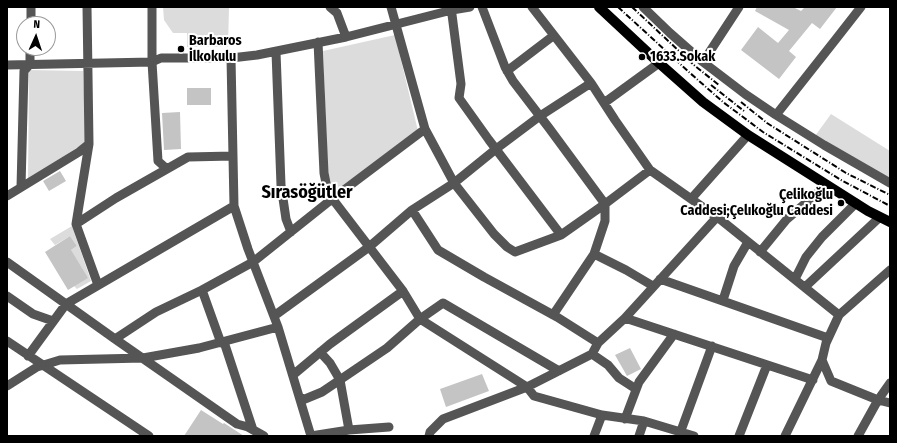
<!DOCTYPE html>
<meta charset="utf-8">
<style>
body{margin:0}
#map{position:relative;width:897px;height:443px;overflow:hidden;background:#fff;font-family:"Fira Sans Condensed",sans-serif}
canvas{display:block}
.frame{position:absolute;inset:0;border:8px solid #000;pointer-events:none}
.north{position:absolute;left:16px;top:16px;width:40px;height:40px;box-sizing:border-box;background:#fff;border:1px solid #999;border-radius:50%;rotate:3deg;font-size:11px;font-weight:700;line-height:16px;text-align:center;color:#000}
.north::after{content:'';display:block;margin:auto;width:14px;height:18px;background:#000;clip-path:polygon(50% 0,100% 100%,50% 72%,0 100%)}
</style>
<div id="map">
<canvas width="897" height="443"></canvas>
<div class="frame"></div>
<div class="north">N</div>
</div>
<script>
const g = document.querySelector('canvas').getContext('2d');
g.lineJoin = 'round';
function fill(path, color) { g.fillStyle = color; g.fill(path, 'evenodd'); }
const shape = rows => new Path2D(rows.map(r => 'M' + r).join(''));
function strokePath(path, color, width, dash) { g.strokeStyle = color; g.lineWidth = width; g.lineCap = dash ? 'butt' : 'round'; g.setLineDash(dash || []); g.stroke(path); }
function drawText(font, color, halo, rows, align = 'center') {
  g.font = font + ' "Fira Sans Condensed",sans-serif'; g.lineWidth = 4; g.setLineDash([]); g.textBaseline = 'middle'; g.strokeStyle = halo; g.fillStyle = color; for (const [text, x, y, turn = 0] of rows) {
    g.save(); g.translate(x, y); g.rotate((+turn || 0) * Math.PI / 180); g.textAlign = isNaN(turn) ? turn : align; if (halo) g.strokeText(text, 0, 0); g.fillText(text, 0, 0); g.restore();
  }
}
const green = shape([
 [163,7,229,7,228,47,187,47,187,33,173,33,164,20],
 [395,35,418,131,336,193,331,190,328,177,323,51],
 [29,70,83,71,86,142,28,179],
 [831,114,890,151,890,178,815,136],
 [72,226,91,281,77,289,74,286,71,250,77,246,70,236,55,245,50,239]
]);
const building = shape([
 [757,7,793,7,801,11,805,7,837,7,820,29,812,23,789,51,796,57,779,79,741,50,758,27,778,43,789,30,755,11],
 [187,88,211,88,211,105,187,105],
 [180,112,181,149,164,150,162,113],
 [60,171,66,181,49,191,43,181],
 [70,236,77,246,71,250,88,278,68,290,45,252],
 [630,348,641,369,627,376,615,355],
 [482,374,489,391,446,407,440,389],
 [201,410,223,424,224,423,244,436,184,436]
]);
const minor = shape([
 [87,7,89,144,76,224,98,285],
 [152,7,152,62,158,161,167,169],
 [330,7,337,13,346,37],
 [391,7,425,129,454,183,494,234,507,247,515,252,561,235,605,204,549,128,513,81,505,67,482,7],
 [451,7,461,84,459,98,489,140,561,235],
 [459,7,452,10,470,7],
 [532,7,591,83,615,120,650,170,721,220,839,315,826,343,822,360,831,381,878,400,890,403],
 [643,7,670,33,703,62,745,94,776,115,824,145,890,183],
 [31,24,31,7],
 [318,42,324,173,328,193,403,291,420,319,527,387,534,396,602,415,644,421,694,436],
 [276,52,281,185,286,219,291,232],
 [231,58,234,206,248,249,278,327,311,436],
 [703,62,739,7],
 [7,65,152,62,161,58,231,58,257,55,346,37,452,10],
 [507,71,553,36],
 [604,103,659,63],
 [776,115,836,39,861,7],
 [21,187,24,71,30,64,30,48],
 [7,196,79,152,89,144],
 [691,199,748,135],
 [412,210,438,250,484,277,557,317,598,343],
 [76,224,116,198,188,157,233,156],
 [760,252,787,219,827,185],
 [594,254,626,270,653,286],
 [7,262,115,339,237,424,248,427,264,436],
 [660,279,828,338],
 [795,279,806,257,822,237,856,203],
 [805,287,880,217],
 [7,296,33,314,53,321],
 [723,300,734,266,748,242],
 [553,315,594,254,605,221,605,204,650,170],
 [839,315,890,270],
 [274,316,369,247,412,210,454,183,496,149,540,116,591,83],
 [625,318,813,380],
 [115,339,156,312,202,290],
 [7,341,149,436],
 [224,342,253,430],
 [221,343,202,290,253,262,332,199,425,129],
 [320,352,330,363,340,380,349,430],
 [592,354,608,365,619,378,636,389],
 [28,356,66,304,234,206],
 [293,375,330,344,403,291],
 [7,386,37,367,60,360,143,358,199,348,278,327],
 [300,398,305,399,322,392,387,348,420,319,443,303,559,371],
 [625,419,639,382,674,334],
 [311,436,349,430,389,427],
 [429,436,430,432,443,419,527,387,592,354,598,343,625,318,717,217],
 [594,436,602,415],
 [639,436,644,421],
 [679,436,712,346],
 [739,436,767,365],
 [785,436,822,360],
 [858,436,878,400,890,383]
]);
const major = shape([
 [599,7,659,63,703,102,748,135,868,211,890,222]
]);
const rail = shape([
 [618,7,690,73,723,102,763,132,841,180,890,206],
 [632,7,695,66,719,85],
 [711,85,744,111],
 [741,102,767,123,846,173,890,195]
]);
const markers = [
 [181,49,4,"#000"],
 [642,57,4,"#000"],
 [841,203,4,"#000"]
];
const poiNames = [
 ["Barbaros",189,41],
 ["İlkokulu",189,57],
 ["1633.Sokak",650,57],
 ["Çelikoğlu",833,195,"right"],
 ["Caddesi;Çelıkoğlu Caddesi",833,211,"right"]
];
const districtNames = [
 ["Sırasöğütler",307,193]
];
fill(green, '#dcdcdc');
fill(building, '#c4c4c4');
strokePath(minor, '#555', 9);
strokePath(major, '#000', 10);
strokePath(rail, '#000', 2, [6, 2, 1, 2]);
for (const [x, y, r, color] of markers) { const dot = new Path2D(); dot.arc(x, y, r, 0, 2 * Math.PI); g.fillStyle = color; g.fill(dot); strokePath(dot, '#fff', 1.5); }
drawText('bold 14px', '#000', '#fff', poiNames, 'left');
drawText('bold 18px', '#000', '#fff', districtNames);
</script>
